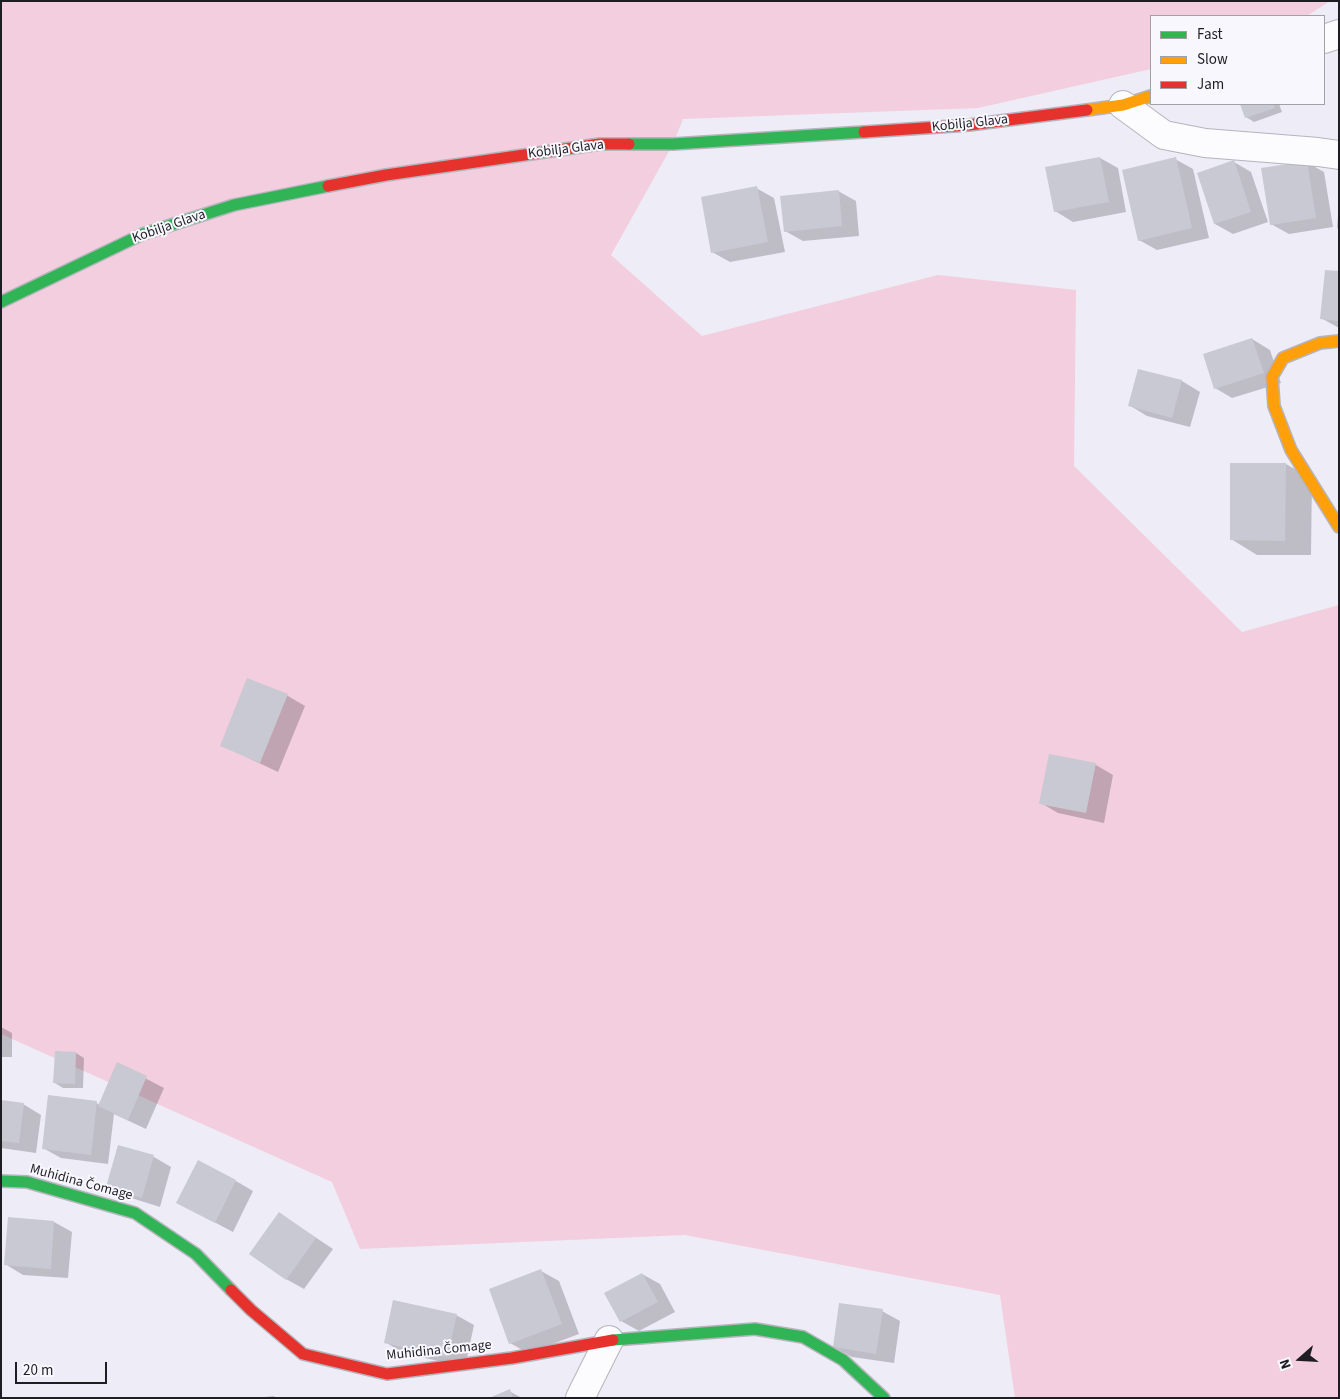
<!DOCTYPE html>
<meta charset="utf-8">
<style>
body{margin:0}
#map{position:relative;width:1340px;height:1399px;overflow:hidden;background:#eeecf7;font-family:"Source Sans 3",sans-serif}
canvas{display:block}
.frame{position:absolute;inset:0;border:2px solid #1e1d24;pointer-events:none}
.legend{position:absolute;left:1150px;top:15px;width:175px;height:90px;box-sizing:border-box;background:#f8f7fe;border:1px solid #a1a0a7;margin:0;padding:6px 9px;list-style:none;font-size:15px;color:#1e1d24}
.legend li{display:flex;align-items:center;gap:10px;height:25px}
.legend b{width:25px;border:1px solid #a1a0a7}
.north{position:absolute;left:1275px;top:1334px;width:50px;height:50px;-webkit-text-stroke:4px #f8f7fe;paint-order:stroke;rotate:251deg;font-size:14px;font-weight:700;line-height:20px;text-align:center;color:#1e1d24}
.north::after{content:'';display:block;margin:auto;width:18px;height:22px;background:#1e1d24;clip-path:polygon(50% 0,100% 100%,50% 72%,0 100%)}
.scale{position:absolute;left:15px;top:1362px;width:92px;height:22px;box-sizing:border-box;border:2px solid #1e1d24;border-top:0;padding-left:6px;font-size:15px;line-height:18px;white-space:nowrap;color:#1e1d24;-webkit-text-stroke:4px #f8f7fe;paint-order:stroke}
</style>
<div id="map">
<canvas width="1340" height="1399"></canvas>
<div class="frame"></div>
<ul class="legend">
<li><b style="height:6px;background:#30b455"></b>Fast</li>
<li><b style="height:6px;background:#ff9f0a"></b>Slow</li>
<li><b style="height:6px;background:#e5322d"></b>Jam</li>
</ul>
<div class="north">N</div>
<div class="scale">20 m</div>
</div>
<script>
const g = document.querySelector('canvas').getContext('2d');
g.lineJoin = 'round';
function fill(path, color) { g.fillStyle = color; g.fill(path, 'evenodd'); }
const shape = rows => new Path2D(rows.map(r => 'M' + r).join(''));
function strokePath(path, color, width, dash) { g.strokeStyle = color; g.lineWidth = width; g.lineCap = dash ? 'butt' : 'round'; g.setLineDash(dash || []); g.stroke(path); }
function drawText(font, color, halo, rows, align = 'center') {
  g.font = font + ' "Source Sans 3",sans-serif'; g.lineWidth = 4; g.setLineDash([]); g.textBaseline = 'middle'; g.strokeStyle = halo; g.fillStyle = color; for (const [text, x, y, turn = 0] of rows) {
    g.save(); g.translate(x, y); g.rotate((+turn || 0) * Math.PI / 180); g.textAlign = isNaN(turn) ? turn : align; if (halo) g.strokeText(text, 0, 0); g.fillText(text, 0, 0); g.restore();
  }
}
const green = shape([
 [1,1,1330,1,1307,16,1151,16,1151,69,978,108,683,119,673,144,611,255,702,336,938,275,1076,290,1074,466,1242,632,1339,605,1339,1398,1015,1398,1000,1295,685,1235,360,1249,332,1182,1,1034]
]);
const shadow = shape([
 [1241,104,1279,104,1282,112,1254,122,1246,117],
 [1100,158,1118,168,1126,212,1073,222,1055,211,1047,168],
 [1175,159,1193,169,1209,238,1157,250,1139,240],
 [1234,162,1251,172,1268,222,1233,234,1215,224,1198,174],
 [1306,162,1324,172,1333,227,1289,234,1271,224],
 [756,188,774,198,785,252,730,262,712,252],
 [838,191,856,201,859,236,803,241,785,231],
 [1339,203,1339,229,1337,228],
 [1339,273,1339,328,1321,318],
 [1252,339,1270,350,1281,383,1232,398,1215,388],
 [1139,370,1182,381,1200,392,1190,427,1147,416,1129,405],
 [1286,464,1312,479,1311,555,1257,555,1231,539],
 [248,679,288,696,305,706,278,772,221,745],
 [1050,755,1096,765,1113,775,1104,823,1058,813,1041,803],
 [1,1027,12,1033,12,1057,1,1057],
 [76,1053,84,1058,83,1088,63,1088,55,1083],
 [118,1064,164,1088,146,1129,114,1114,108,1164,61,1158,43,1148,49,1096,100,1104],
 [1,1101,23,1104,41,1115,36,1153,1,1148],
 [154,1157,171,1167,160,1207,125,1196,107,1186],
 [236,1181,253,1191,233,1232,178,1203],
 [279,1213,333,1249,304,1289,286,1279],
 [9,1218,54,1222,72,1232,68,1278,23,1275,5,1264],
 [541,1271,559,1281,579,1334,528,1353,510,1343],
 [642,1274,660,1284,675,1312,639,1331,621,1321],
 [882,1311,900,1321,894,1363,852,1357,834,1347],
 [456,1315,474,1325,465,1367,403,1353,385,1342],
 [509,1391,522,1398,492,1398],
 [274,1396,276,1398,255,1398]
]);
const building = shape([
 [1240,104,1273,104,1275,108,1245,118],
 [1100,157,1109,202,1054,212,1045,167],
 [1176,157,1192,228,1138,241,1122,170],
 [1234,160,1251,212,1214,224,1197,173],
 [1307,161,1316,218,1270,225,1261,168],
 [757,186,768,242,711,253,701,197],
 [839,190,842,226,784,232,780,196],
 [1325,270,1339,271,1339,321,1320,319],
 [1252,338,1264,373,1214,389,1203,354],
 [1138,369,1182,380,1172,418,1128,406],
 [1230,463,1286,463,1285,541,1230,540],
 [247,678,288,694,260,763,220,746],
 [1049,754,1096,763,1086,813,1039,804],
 [55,1051,76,1052,75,1084,53,1083],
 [117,1062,147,1076,128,1120,98,1106],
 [48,1095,97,1101,91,1155,42,1149],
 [1,1100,24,1103,19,1143,1,1141],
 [118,1145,154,1155,142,1198,106,1187],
 [198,1160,236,1180,215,1223,176,1203],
 [279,1212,316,1238,286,1280,249,1254],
 [8,1217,54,1221,51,1269,4,1265],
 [541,1269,562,1324,509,1344,489,1289],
 [642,1273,658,1302,620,1322,604,1293],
 [393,1300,457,1314,447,1357,384,1343],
 [839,1303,883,1309,876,1354,833,1347],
 [510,1389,513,1398,489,1398]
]);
const street = shape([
 [1324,39,1339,34],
 [1123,105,1164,135,1205,143,1318,152,1339,155],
 [580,1398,609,1340]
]);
const fast = shape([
 [629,144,673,144,864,132],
 [1,302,143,234,234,205,328,186],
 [1,1181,27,1182,135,1213,196,1254,231,1290],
 [613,1340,755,1329,803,1337,843,1360,884,1398]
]);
const slow = shape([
 [1087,110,1123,105,1151,96],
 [1339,341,1320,343,1283,358,1272,377,1274,406,1291,450,1339,527]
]);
const jam = shape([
 [864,132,969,125,1087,110],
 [328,186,386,175,600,144,629,144],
 [231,1290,251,1310,303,1354,387,1374,512,1358,613,1340]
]);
const streetNames = [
 ["Kobilja Glava",970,124,-6],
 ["Kobilja Glava",566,150,-7],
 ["Kobilja Glava",169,227,-19],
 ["Muhidina Čomage",81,1183,15],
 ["Muhidina Čomage",439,1351,-6]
];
fill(green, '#f2cedf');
fill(shadow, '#0003');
fill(building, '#c8c9d2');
strokePath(street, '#b5b4bc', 30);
strokePath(fast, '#b5b4bc', 14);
strokePath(slow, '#b5b4bc', 14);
strokePath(jam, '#b5b4bc', 14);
strokePath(street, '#fcfcfe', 28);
strokePath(fast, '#30b455', 11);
strokePath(slow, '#ff9f0a', 11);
strokePath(jam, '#e5322d', 11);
drawText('14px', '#1e1d24', '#f8f7fe', streetNames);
</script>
